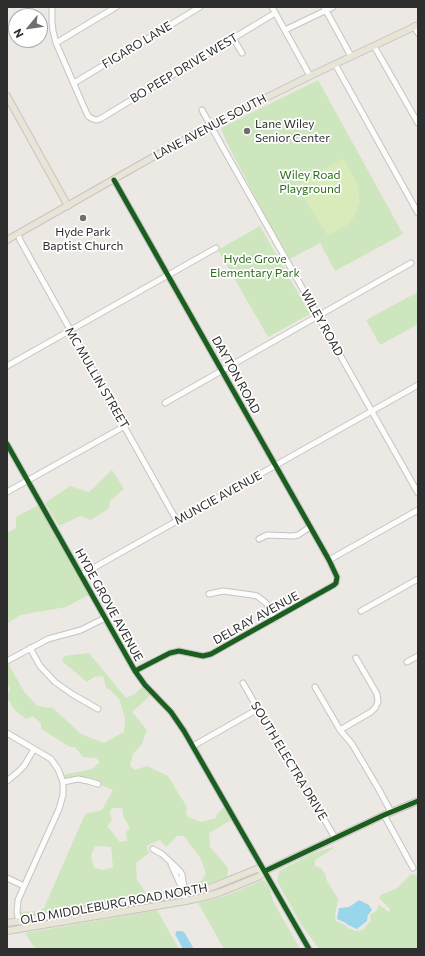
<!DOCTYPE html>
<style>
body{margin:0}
#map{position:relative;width:425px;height:956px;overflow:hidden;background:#ece8e4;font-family:Commissioner,sans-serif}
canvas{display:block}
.frame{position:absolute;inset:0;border:8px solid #2e2e2e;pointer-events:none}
.north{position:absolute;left:8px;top:8px;width:40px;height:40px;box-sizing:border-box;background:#fff;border:1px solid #ababab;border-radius:50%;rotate:241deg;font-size:11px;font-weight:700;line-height:16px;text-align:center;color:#2e2e2e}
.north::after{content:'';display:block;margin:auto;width:14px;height:18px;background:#706f6e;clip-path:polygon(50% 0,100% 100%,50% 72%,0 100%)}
</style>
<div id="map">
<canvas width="425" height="956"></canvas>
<div class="frame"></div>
<div class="north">N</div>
</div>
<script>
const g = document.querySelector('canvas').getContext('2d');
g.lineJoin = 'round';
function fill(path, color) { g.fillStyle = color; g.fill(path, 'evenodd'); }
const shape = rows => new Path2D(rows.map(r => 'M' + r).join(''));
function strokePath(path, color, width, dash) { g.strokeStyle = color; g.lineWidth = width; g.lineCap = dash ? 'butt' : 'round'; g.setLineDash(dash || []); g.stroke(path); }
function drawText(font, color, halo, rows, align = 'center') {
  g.font = font + ' Commissioner,sans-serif'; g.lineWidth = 3.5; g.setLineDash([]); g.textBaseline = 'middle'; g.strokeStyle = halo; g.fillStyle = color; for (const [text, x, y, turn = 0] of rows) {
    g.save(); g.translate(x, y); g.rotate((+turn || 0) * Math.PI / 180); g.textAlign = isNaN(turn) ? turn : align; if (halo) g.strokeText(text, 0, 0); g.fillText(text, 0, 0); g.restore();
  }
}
const green = shape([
 [318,80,403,234,335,271,320,243,290,259,266,218,226,141,221,128],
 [260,226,310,314,268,337,218,250],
 [418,292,418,324,380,345,366,320],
 [112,470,124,489,110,501,109,508,91,520,80,516,59,526,45,503,70,486,89,492],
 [38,505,90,594,66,607,20,615,7,624,7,533,16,528,16,517],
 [89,653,126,698,135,694,143,686,151,695,132,712,147,730,142,744,133,754,130,766,135,770,147,766,168,776,187,807,186,813,188,817,202,822,216,818,217,814,226,806,233,819,209,833,210,847,228,868,227,877,200,886,186,889,184,884,191,884,201,881,206,874,201,859,184,836,177,836,166,847,160,840,153,843,150,844,147,846,147,849,149,853,136,863,137,880,147,895,21,917,20,916,20,912,39,911,44,908,85,814,102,810,113,790,88,779,65,779,63,775,92,769,100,762,96,758,83,757,75,747,70,747,41,729,41,724,33,716,26,719,15,710,7,698,10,688,7,685,7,664,8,663,23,690,36,705,43,707,53,708,81,734,104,743,124,732,125,718,119,699,110,690,106,688,103,676,94,677,87,682,62,661,64,656],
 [112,808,121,808,123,810,123,816,130,828,126,832,127,841,120,842,107,826,112,820,110,812],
 [95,846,111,847,113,867,103,870,94,868,91,856],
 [333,847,334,848,315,860,315,866,321,868,326,875,326,879,338,899,335,917,336,921,345,925,348,928,356,931,363,930,371,920,370,915,376,911,379,905,389,912,390,909,379,898,381,895,397,888,411,874,416,875,418,874,418,949,319,949,299,921,277,881,279,871,314,853],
 [263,880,265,881,269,887,273,901,300,949,224,949,198,903,227,895],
 [157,910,179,949,35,949,25,933]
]);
const pitch = shape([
 [343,158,357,183,360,202,356,213,350,223,328,236,299,190,299,185]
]);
const water = shape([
 [359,900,369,905,372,910,368,915,367,921,357,929,348,925,346,923,337,919,339,908,349,907,355,903],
 [177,931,181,931,184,932,194,949,183,949,176,936,175,934]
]);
const minor = shape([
 [52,7,52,22,53,31,56,43,87,114,89,117,93,119,96,120,100,119,275,13],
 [272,7,310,76],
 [324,7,351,56],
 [414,26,418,33],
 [285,30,333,7],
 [233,38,242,53],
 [56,43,116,7],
 [374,46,418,123],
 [335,64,418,213],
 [74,83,200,7],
 [202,110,222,146,418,493],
 [114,180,329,560,337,577,336,583,334,585,211,654,203,656,179,651,170,653,135,671],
 [18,234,20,240,177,521],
 [7,366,216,248],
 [165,403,411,263],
 [7,444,135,671,145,685,171,712,184,731,309,949],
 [7,492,125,426],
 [259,539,267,535,293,536,298,535,310,527],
 [329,560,418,510],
 [81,575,418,385],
 [209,594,223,591,252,595,257,596,266,603,275,619],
 [361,611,418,579],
 [30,648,40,666,55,682,72,694,98,709],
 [7,661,48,639,81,630,105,618],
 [407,662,418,656],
 [243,683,308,796,320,812,335,838],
 [315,687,340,730,352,744,378,788,391,812],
 [340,730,371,712,375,708,378,702,377,694,356,658],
 [7,733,46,756,51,759,58,769,63,782,63,795,59,809,18,900,17,912,19,922],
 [193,746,258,709],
 [7,781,18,772,24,766,34,749],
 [63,782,78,779,88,781,98,784],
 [384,815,413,868],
 [153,849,162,854,178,869,182,874,186,901],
 [171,864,180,884,183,887],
 [7,878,24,886]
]);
const major = shape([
 [7,96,68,206],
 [7,240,153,157,211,125,310,76,418,25],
 [7,923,192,892,212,887,257,869,265,871],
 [7,931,186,901,204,897,221,892,260,876,265,871,384,815,418,801]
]);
const cycleway = shape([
 [114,180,329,560,337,577,336,583,334,585,211,654,203,656,179,651,170,653,135,671],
 [7,444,135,671,145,685,171,712,184,731,309,949],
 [265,871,384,815,418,801]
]);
const markers = [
 [247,131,4,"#706f6e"],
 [83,218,4,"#706f6e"]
];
const streetNames = [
 ["FIGARO LANE",137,45,-31],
 ["BO PEEP DRIVE WEST",184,68,-31],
 ["LANE AVENUE SOUTH",210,127,-28],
 ["WILEY ROAD",322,323,61],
 ["DAYTON ROAD",236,375,61],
 ["MC MULLIN STREET",97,378,60],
 ["MUNCIE AVENUE",218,498,-29],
 ["HYDE GROVE AVENUE",109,605,61],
 ["DELRAY AVENUE",256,618,-29],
 ["SOUTH ELECTRA DRIVE",289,761,59],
 ["OLD MIDDLEBURG ROAD NORTH",114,904,-10]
];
const poiNames = [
 ["Lane Wiley",255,124],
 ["Senior Center",255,138],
 ["Hyde Park",83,232,"center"],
 ["Baptist Church",83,246,"center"]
];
const parkNames = [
 ["Wiley Road",310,175],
 ["Playground",310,189],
 ["Hyde Grove",255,259],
 ["Elementary Park",255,273]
];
fill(green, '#cee6be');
fill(pitch, '#d9eabb');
fill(water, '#99d6ec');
strokePath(minor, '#c5c4c5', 7);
strokePath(major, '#c6c5c4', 8);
strokePath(minor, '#fcfcfb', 5);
strokePath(major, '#e8e4d6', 6);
strokePath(cycleway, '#1b5e20', 5);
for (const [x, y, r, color] of markers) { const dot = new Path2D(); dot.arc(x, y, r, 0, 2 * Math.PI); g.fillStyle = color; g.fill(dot); strokePath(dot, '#fff', 1.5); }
drawText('12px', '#2e2e2e', '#fff', streetNames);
drawText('12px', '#2e2e2e', '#fff', poiNames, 'left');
drawText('12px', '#2c6e1b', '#fff', parkNames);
</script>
